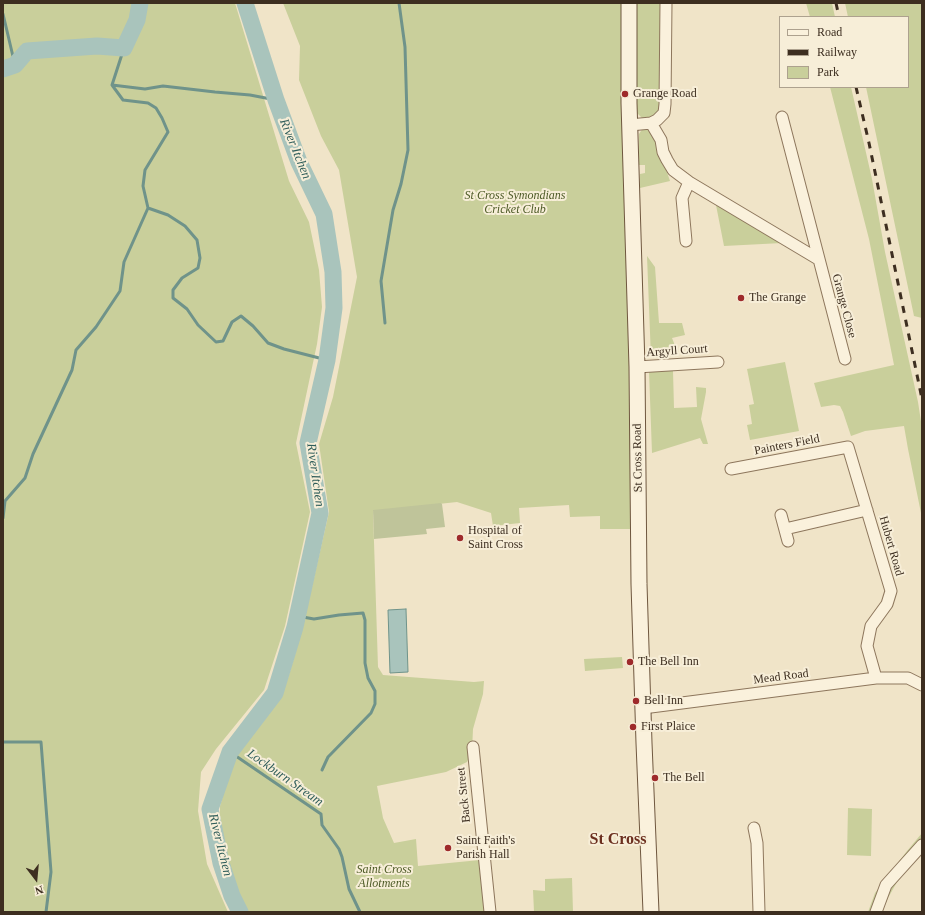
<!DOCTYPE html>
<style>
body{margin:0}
#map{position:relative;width:925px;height:915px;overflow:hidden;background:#f0e4c8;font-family:Georgia,serif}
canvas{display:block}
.frame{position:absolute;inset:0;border:4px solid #3d2e20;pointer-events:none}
.legend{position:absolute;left:779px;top:16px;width:130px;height:72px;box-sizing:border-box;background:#f7eed8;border:1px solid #ada18e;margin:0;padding:5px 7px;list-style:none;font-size:12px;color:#3d2e20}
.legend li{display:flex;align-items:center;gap:8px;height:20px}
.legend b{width:20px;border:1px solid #ada18e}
.north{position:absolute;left:16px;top:859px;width:40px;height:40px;-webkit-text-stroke:3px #f7eed8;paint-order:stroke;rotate:164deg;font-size:11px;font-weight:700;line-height:16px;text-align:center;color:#3d2e20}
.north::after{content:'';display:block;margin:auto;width:14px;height:18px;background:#3d2e20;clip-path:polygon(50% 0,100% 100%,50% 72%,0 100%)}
</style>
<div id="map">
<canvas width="925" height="915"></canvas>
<div class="frame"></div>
<ul class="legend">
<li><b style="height:5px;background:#faf1dc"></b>Road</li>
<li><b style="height:5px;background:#3d2e20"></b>Railway</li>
<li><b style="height:11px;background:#c9cf9b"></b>Park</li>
</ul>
<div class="north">N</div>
</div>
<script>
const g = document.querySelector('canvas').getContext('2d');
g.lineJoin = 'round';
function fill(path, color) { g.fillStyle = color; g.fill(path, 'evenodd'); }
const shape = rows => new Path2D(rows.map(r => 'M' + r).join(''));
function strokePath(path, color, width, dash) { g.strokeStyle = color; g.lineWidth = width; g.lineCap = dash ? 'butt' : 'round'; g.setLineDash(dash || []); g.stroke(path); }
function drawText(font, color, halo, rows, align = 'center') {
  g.font = font + ' Georgia,serif'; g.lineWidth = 4; g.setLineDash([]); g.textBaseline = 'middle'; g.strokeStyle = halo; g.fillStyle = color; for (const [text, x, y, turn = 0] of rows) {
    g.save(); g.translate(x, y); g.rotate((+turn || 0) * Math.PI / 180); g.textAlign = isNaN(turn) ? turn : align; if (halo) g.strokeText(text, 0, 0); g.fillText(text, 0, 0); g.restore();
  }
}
const green = shape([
 [3,3,235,3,289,181,309,222,319,270,322,307,317,344,296,443,310,512,285,626,264,690,216,749,201,772,198,811,207,864,228,912,3,912],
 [283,3,625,3,632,529,600,529,600,516,570,517,569,505,519,508,520,523,493,526,491,513,457,502,373,511,378,667,383,675,474,682,484,681,483,694,473,729,472,751,467,762,446,772,377,786,383,818,394,843,416,839,418,866,480,860,485,912,248,912,237,889,223,842,220,822,220,806,236,749,279,700,288,678,302,630,329,512,319,444,333,397,357,277,339,170,321,136,299,80,300,46],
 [634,3,661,3,661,101,659,112,650,119,643,119,635,111],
 [806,3,832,3,835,17,810,17],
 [845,3,922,3,922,318,914,316,866,87,908,87,908,17,848,17],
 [830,87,851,87,872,179,885,252,918,402,922,428,922,518,908,449,904,426,865,431,851,436,843,412,840,406,834,405,821,407,814,383,894,365,869,239],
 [649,127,653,131,670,181,640,188,640,174,645,173,645,165,639,165,639,134,643,128],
 [716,205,782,243,724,246],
 [647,256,655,267,659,323,682,323,685,335,672,338,676,348,672,356,651,358],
 [785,362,799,431,750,440,747,425,752,424,749,405,754,404,747,369],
 [649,371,673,371,674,408,697,407,696,387,706,388,706,392,701,419,708,444,703,444,700,438,652,453],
 [622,657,623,668,585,671,584,659],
 [848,808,872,809,871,856,847,855],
 [922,833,922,852,901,875,888,898,882,912,868,912,875,893,907,851],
 [572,878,573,912,534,912,533,890,545,891,545,879]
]);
const cemetery = shape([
 [441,503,442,504,445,527,426,529,427,534,374,539,373,510]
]);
const water = shape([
 [406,609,408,672,390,673,388,610,406,609]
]);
const stream = shape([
 [3,14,15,65],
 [112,85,145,89,163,86,215,92,250,95,276,100],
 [148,208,168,215,185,226,197,240,200,258,198,268,182,278,173,290,173,298,187,309,198,325,216,342,223,341,232,322,241,316,253,326,268,343,284,349,327,360],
 [385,323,381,281,393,210,401,184,408,150,405,47,399,3],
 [3,518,5,501,25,478,33,454,72,370,76,350,96,327,120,291,124,262,148,208,143,186,145,170,168,132,162,118,156,108,148,103,123,100,112,85,124,48],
 [297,616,314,619,339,615,363,613,365,620,365,663,368,678,375,691,375,704,371,713,328,757,322,770],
 [3,742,41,742,51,872,46,912],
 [230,752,321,814,322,825,339,849,342,857,349,889,360,912]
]);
const river = shape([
 [3,69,15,65,27,51,97,46,124,48,137,20,140,3],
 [240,912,232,896,221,863,210,809,230,752,275,693,295,627,320,513,308,443,327,360,334,308,333,272,324,214,299,162,276,100,245,3]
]);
const minor = shape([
 [782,117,845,359],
 [651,123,661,140,663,152,667,160,673,170,689,182,818,259],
 [630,125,651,123,657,120,664,113,665,104,666,3],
 [686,241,682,198,689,182],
 [637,367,718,362],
 [731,469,848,447,891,591,887,604,871,626,867,646,876,678],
 [781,515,788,541],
 [785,529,867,510],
 [643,708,876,678,908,678,922,685],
 [473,747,490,912],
 [754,828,757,843,759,912],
 [876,912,886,885,922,845]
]);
const secondary = shape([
 [629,3,629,103,637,367,639,584,644,743,651,912]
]);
const rail = shape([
 [836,3,839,17],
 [856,87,869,143,922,399]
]);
const markers = [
 [625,94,4,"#9e2a2b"],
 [741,298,4,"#9e2a2b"],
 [460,538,4,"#9e2a2b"],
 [630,662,4,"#9e2a2b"],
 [636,701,4,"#9e2a2b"],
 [633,727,4,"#9e2a2b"],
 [655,778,4,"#9e2a2b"],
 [448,848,4,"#9e2a2b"]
];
const poiNames = [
 ["Grange Road",633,94],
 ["The Grange",749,298],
 ["Hospital of",468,531],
 ["Saint Cross",468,545],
 ["The Bell Inn",638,662],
 ["Bell Inn",644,701],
 ["First Plaice",641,727],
 ["The Bell",663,778],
 ["Saint Faith's",456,841],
 ["Parish Hall",456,855]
];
const parkNames = [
 ["St Cross Symondians",515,196],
 ["Cricket Club",515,210],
 ["Saint Cross",384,870],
 ["Allotments",384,884]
];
const streetNames = [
 ["Grange Close",844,306,75],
 ["Argyll Court",677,351,-4],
 ["Painters Field",787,445,-11],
 ["St Cross Road",638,458,-91],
 ["Hubert Road",891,546,74],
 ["Mead Road",781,677,-7],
 ["Back Street",464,795,-96]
];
const waterNames = [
 ["River Itchen",295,149,68],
 ["River Itchen",315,475,82],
 ["Lockburn Stream",285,778,35],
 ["River Itchen",220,845,76]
];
const districtNames = [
 ["St Cross",618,840]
];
fill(green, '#c9cf9b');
fill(cemetery, '#bfc49a');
fill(water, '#a9c4bc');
strokePath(water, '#6f938a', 1);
strokePath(stream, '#6f938a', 3);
strokePath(river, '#a9c4bc', 17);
strokePath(minor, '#8d765c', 13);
strokePath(secondary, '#6f573f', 17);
strokePath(minor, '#faf1dc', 11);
strokePath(secondary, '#faf1dc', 15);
strokePath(rail, '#3d2e20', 3, [7, 7]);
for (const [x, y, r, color] of markers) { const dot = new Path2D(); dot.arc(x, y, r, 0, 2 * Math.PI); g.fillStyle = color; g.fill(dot); strokePath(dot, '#f7eed8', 1.5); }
drawText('12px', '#3d2e20', '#f7eed8', poiNames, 'left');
drawText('italic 12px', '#4d5a26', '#f7eed8', parkNames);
drawText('12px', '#3d2e20', '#f7eed8', streetNames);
drawText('italic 13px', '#2f5d5a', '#f7eed8', waterNames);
drawText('bold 16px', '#6b2e1e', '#f7eed8', districtNames);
</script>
